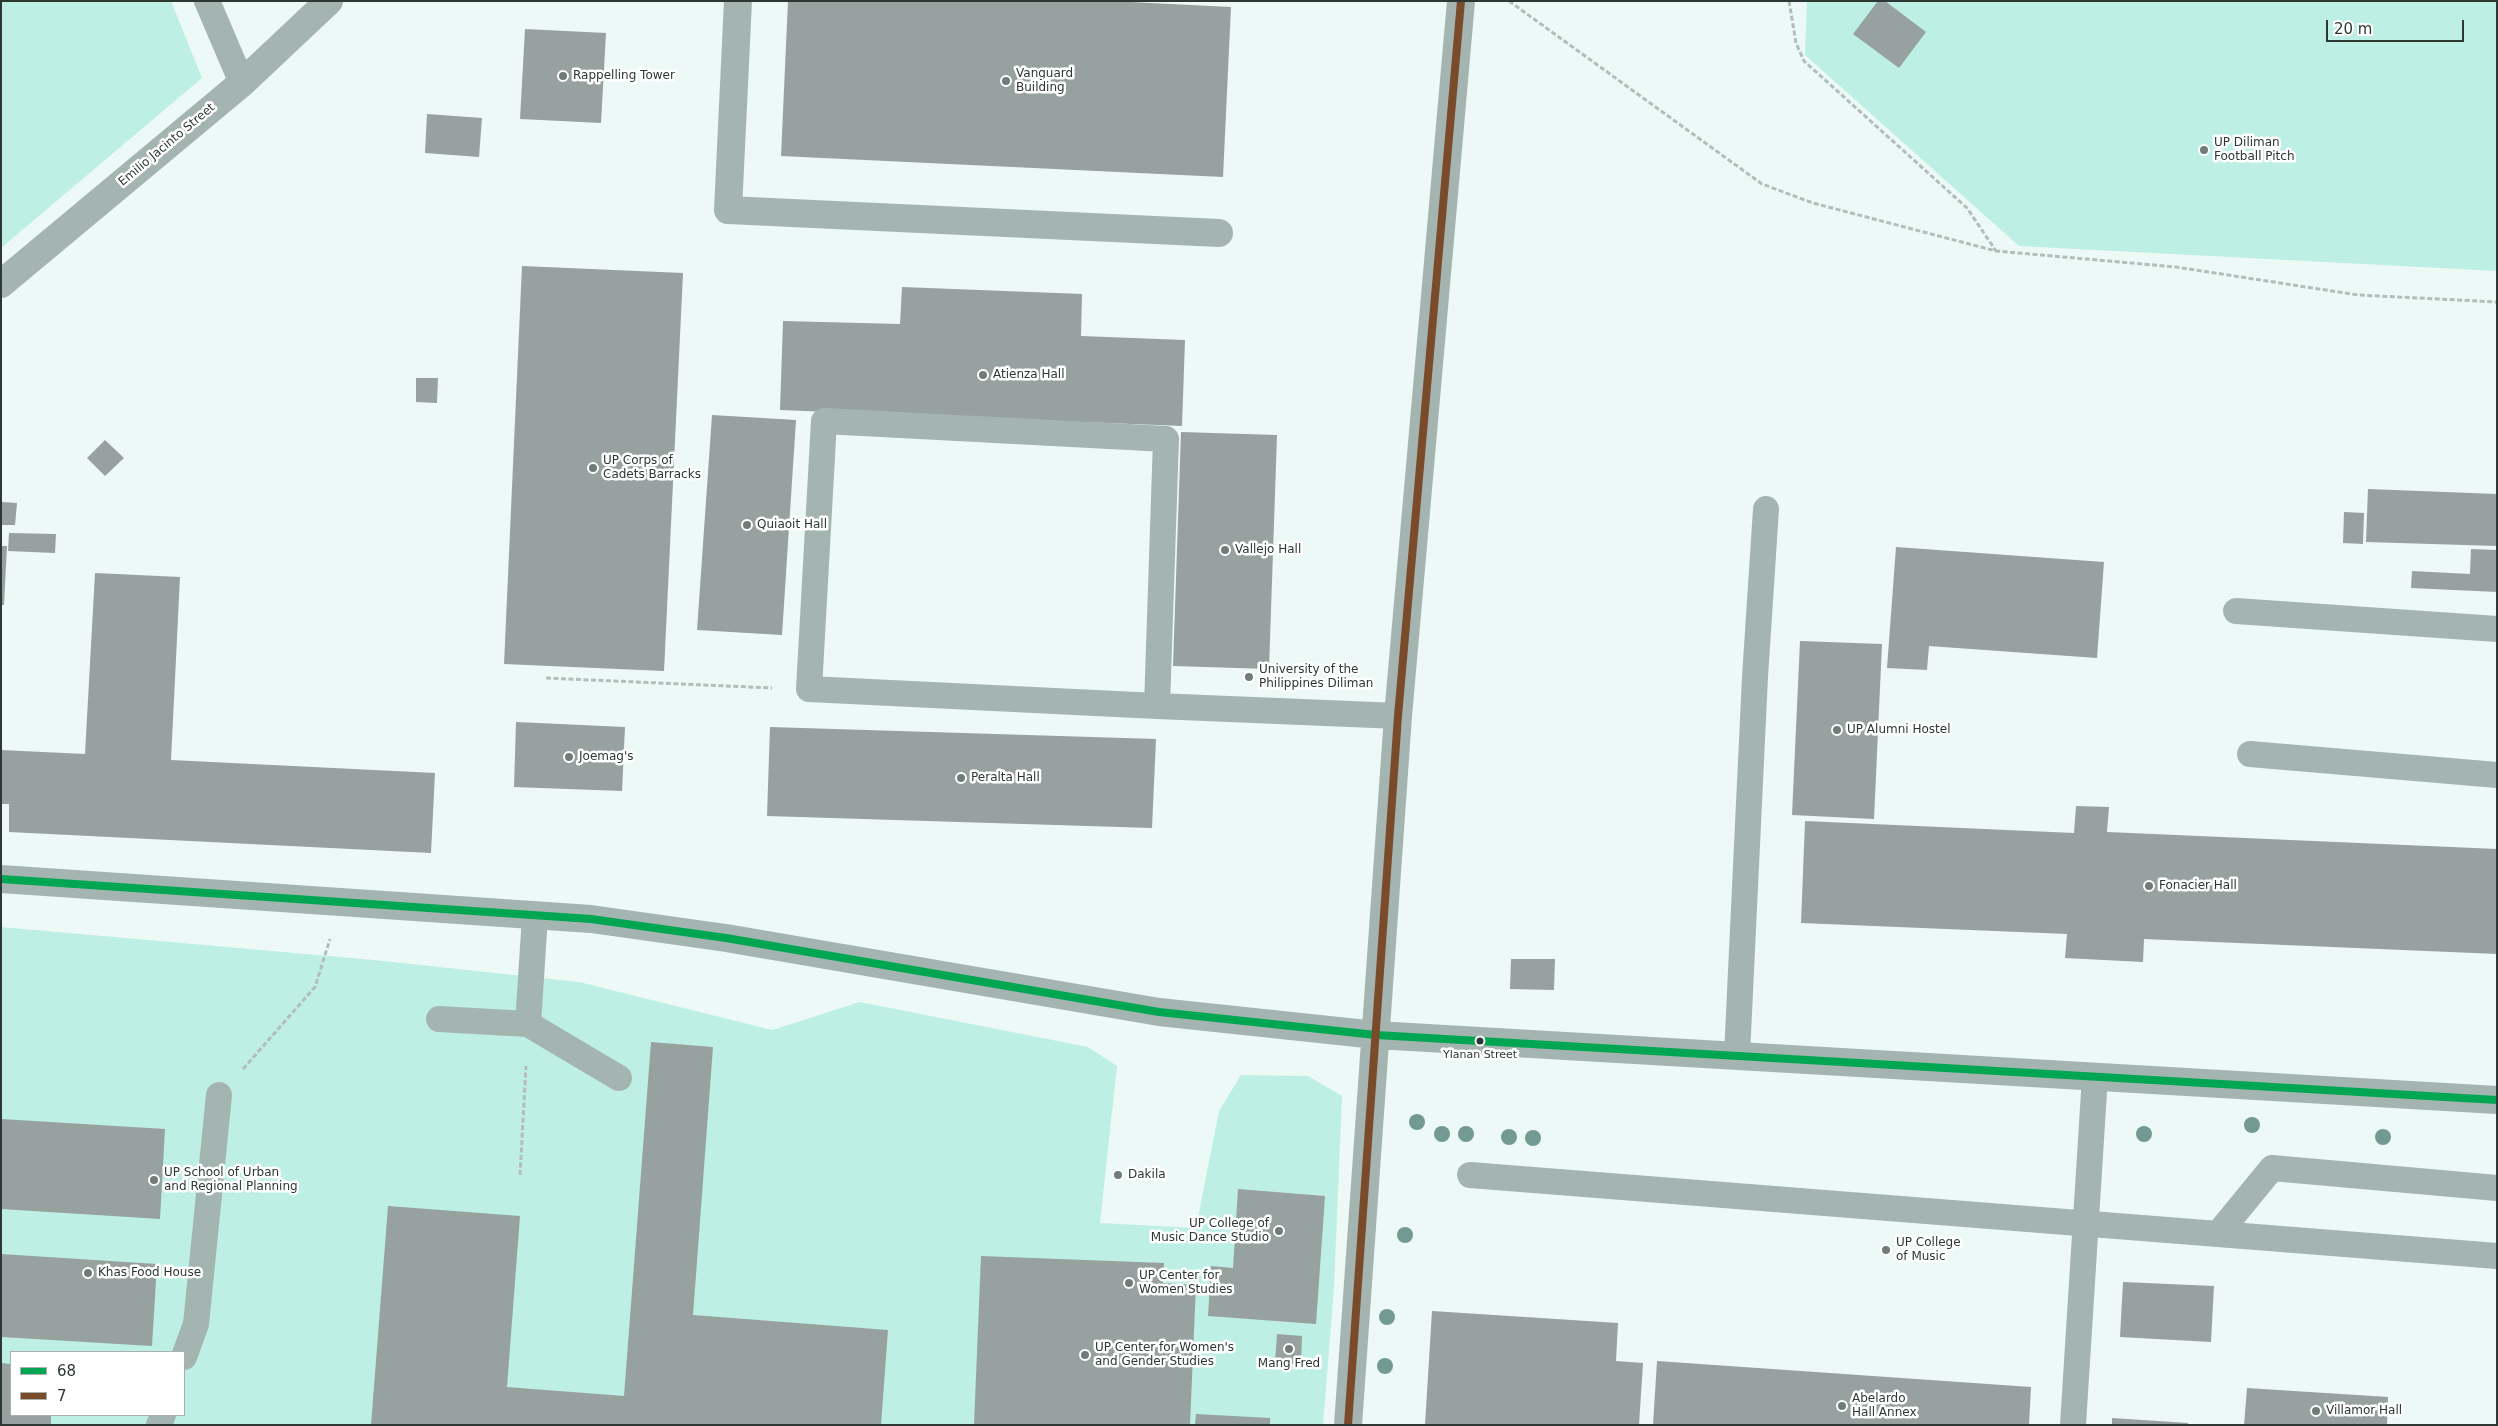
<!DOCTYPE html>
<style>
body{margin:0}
#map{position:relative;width:2498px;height:1426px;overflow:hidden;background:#edf9f6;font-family:"DejaVu Sans",sans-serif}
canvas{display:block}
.frame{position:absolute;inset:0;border:2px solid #2d3835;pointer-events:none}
.legend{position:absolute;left:10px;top:1351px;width:175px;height:65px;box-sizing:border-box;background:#fff;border:1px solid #abafae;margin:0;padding:6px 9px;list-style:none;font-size:15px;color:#2d3835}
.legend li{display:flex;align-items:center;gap:10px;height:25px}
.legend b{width:25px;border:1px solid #abafae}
.scale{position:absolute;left:2326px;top:20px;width:138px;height:22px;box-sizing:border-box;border:2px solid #2d3835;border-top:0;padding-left:6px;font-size:15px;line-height:18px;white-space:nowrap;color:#2d3835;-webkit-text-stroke:4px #fff;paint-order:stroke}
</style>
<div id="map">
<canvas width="2498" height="1426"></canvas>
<div class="frame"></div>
<ul class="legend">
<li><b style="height:6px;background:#00a651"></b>68</li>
<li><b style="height:6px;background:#7a4b2a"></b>7</li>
</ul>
<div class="scale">20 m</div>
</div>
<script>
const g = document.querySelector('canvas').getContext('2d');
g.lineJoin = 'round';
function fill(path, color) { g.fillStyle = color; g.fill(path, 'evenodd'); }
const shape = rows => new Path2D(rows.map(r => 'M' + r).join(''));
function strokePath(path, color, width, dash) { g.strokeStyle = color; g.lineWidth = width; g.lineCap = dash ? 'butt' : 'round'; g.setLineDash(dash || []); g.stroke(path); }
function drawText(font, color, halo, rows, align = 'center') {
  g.font = font + ' "DejaVu Sans",sans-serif'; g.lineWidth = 5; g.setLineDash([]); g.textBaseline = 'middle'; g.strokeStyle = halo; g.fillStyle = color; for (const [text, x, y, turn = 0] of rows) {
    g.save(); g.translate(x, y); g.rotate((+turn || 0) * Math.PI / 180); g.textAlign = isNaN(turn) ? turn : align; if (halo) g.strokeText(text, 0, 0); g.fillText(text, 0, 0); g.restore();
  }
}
const green = shape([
 [1,1,171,1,202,78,1,248],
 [1807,1,2497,1,2497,271,2019,246,1805,55],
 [1,927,374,960,579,982,772,1030,860,1002,1088,1047,1117,1066,1100,1223,1196,1228,1219,1111,1241,1075,1308,1076,1342,1096,1334,1287,1323,1425,1,1425],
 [11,1352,184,1352,184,1415,11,1415]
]);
const building = shape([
 [788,1,1111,1,1231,7,1223,177,781,156],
 [1878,1,1885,1,1926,32,1899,68,1853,34],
 [525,29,606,33,601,123,520,119],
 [427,114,482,118,479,157,425,153],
 [522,266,683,273,664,671,504,664],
 [902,287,1082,294,1081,336,1185,340,1182,426,780,410,783,321,900,324],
 [416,378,438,378,437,403,416,402],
 [712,415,796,420,782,635,697,630],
 [1181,432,1277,435,1269,669,1173,666],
 [105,440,124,458,105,476,87,458],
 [2368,489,2497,494,2497,546,2366,542],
 [2,502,17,503,15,525,1,525],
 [2344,512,2364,513,2363,544,2343,543],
 [9,533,56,534,55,553,8,551],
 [1,546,7,546,4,605,1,605],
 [1896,547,2104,562,2097,658,1929,646,1927,670,1887,668],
 [2471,549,2497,550,2497,592,2411,588,2412,571,2470,574],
 [95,573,180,577,171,760,435,773,431,853,9,832,9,804,1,804,1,750,85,754],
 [1800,641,1882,644,1874,819,1792,815],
 [516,722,625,727,622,791,514,787],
 [770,727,1156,739,1152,828,767,816],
 [2076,806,2109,807,2107,832,2497,849,2497,954,2144,939,2143,962,2065,958,2067,934,1801,923,1805,821,2074,833],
 [1511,959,1555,959,1554,990,1510,989],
 [651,1042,713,1047,693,1315,888,1330,881,1425,371,1425,388,1206,520,1216,507,1387,624,1396],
 [1,1119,165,1129,160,1219,1,1209],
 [1238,1189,1325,1196,1316,1324,1208,1316,1211,1266,1233,1268],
 [1,1254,157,1264,152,1346,1,1337],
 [981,1256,1164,1263,1163,1283,1196,1285,1190,1425,974,1425],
 [2123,1282,2214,1286,2211,1342,2120,1337],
 [1432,1311,1618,1323,1616,1361,1643,1363,1639,1425,1425,1425],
 [1277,1334,1302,1336,1301,1365,1275,1362],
 [1657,1361,2031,1387,2029,1425,1653,1425],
 [1,1363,11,1364,11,1415,51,1415,51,1425,1,1425],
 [2247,1388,2388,1397,2387,1425,2244,1425],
 [1196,1414,1270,1418,1270,1425,1195,1425],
 [2112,1418,2188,1423,2188,1425,2112,1425]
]);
const path = shape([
 [1509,1,1762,184,1813,203,1996,251,2176,267,2358,295,2497,302],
 [1789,1,1796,43,1804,61,1967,208,1996,251],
 [546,678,772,688],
 [243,1069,315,987,330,939],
 [520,1175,526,1066]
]);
const service = shape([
 [207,1,242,83],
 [2236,611,2497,629],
 [1157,706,1166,439,824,421,809,689,1157,706,1398,716],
 [2250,754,2497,775],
 [439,1019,528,1024,619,1078],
 [528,1024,535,916],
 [1737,1055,1755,677,1766,509],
 [1470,1175,2497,1256],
 [2218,1234,2272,1168,2497,1188],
 [184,1357,196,1324,219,1095],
 [159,1425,163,1415],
 [2073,1425,2095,1076]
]);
const minor = shape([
 [738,1,728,210,1219,233],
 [1,284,242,83,329,1],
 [1,879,591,919,726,938,1159,1012,1376,1035,2497,1100],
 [1348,1425,1398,716,1461,1]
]);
const bus1 = shape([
 [1,879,591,919,726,938,1159,1012,1376,1035,2497,1100]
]);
const bus2 = shape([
 [1348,1425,1398,716,1461,1]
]);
const trees = [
 [1417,1122],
 [2252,1125],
 [1442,1134],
 [1466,1134],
 [2144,1134],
 [1509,1137],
 [2383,1137],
 [1533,1138],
 [1405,1235],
 [1387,1317],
 [1385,1366]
];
const markers = [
 [563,76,5,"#707c79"],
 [1006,81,5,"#707c79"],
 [2204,150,5,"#707c79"],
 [983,375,5,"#707c79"],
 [593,468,5,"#707c79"],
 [747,525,5,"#707c79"],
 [1225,550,5,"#707c79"],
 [1249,677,5,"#707c79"],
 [1837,730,5,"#707c79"],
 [569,757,5,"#707c79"],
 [961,778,5,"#707c79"],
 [2149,886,5,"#707c79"],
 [1480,1041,4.5,"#2d3835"],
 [1118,1175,5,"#707c79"],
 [154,1180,5,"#707c79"],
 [1279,1231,5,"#707c79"],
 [1886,1250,5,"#707c79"],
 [88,1273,5,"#707c79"],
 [1129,1283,5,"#707c79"],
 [1289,1349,5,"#707c79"],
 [1085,1355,5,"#707c79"],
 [1842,1406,5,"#707c79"],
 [2316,1411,5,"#707c79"]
];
const busNames = [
 ["Ylanan Street",1480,1055]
];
const poiNames = [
 ["Vanguard",1016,74],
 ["Building",1016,88],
 ["Rappelling Tower",573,76],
 ["UP Diliman",2214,143],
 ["Football Pitch",2214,157],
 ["Atienza Hall",993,375],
 ["UP Corps of",603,461],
 ["Cadets Barracks",603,475],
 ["Quiaoit Hall",757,525],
 ["Vallejo Hall",1235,550],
 ["University of the",1259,670],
 ["Philippines Diliman",1259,684],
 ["UP Alumni Hostel",1847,730],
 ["Joemag's",579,757],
 ["Peralta Hall",971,778],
 ["Fonacier Hall",2159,886],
 ["UP School of Urban",164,1173],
 ["and Regional Planning",164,1187],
 ["Dakila",1128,1175],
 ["UP College of",1269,1224,"right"],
 ["Music Dance Studio",1269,1238,"right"],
 ["UP College",1896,1243],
 ["of Music",1896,1257],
 ["Khas Food House",98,1273],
 ["UP Center for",1139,1276],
 ["Women Studies",1139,1290],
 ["UP Center for Women's",1095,1348],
 ["and Gender Studies",1095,1362],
 ["Mang Fred",1289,1364,"center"],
 ["Abelardo",1852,1399],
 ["Hall Annex",1852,1413],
 ["Villamor Hall",2326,1411]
];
const streetNames = [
 ["Emilio Jacinto Street",167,145,-40]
];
fill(green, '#beefe4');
fill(building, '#97a19f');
strokePath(path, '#b1beba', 3, [5, 2.5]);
strokePath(service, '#a4b5b1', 26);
strokePath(minor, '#a4b5b1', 28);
strokePath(bus1, '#00a651', 8);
strokePath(bus2, '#7a4b2a', 8);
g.fillStyle = '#729a92';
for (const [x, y] of trees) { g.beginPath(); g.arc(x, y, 8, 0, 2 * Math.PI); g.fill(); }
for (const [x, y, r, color] of markers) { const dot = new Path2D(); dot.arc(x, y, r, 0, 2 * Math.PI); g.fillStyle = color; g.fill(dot); strokePath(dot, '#fff', 2); }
drawText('11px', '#2d3835', '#fff', busNames);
drawText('12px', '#2d3835', '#fff', poiNames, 'left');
drawText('12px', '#2d3835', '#fff', streetNames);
</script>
